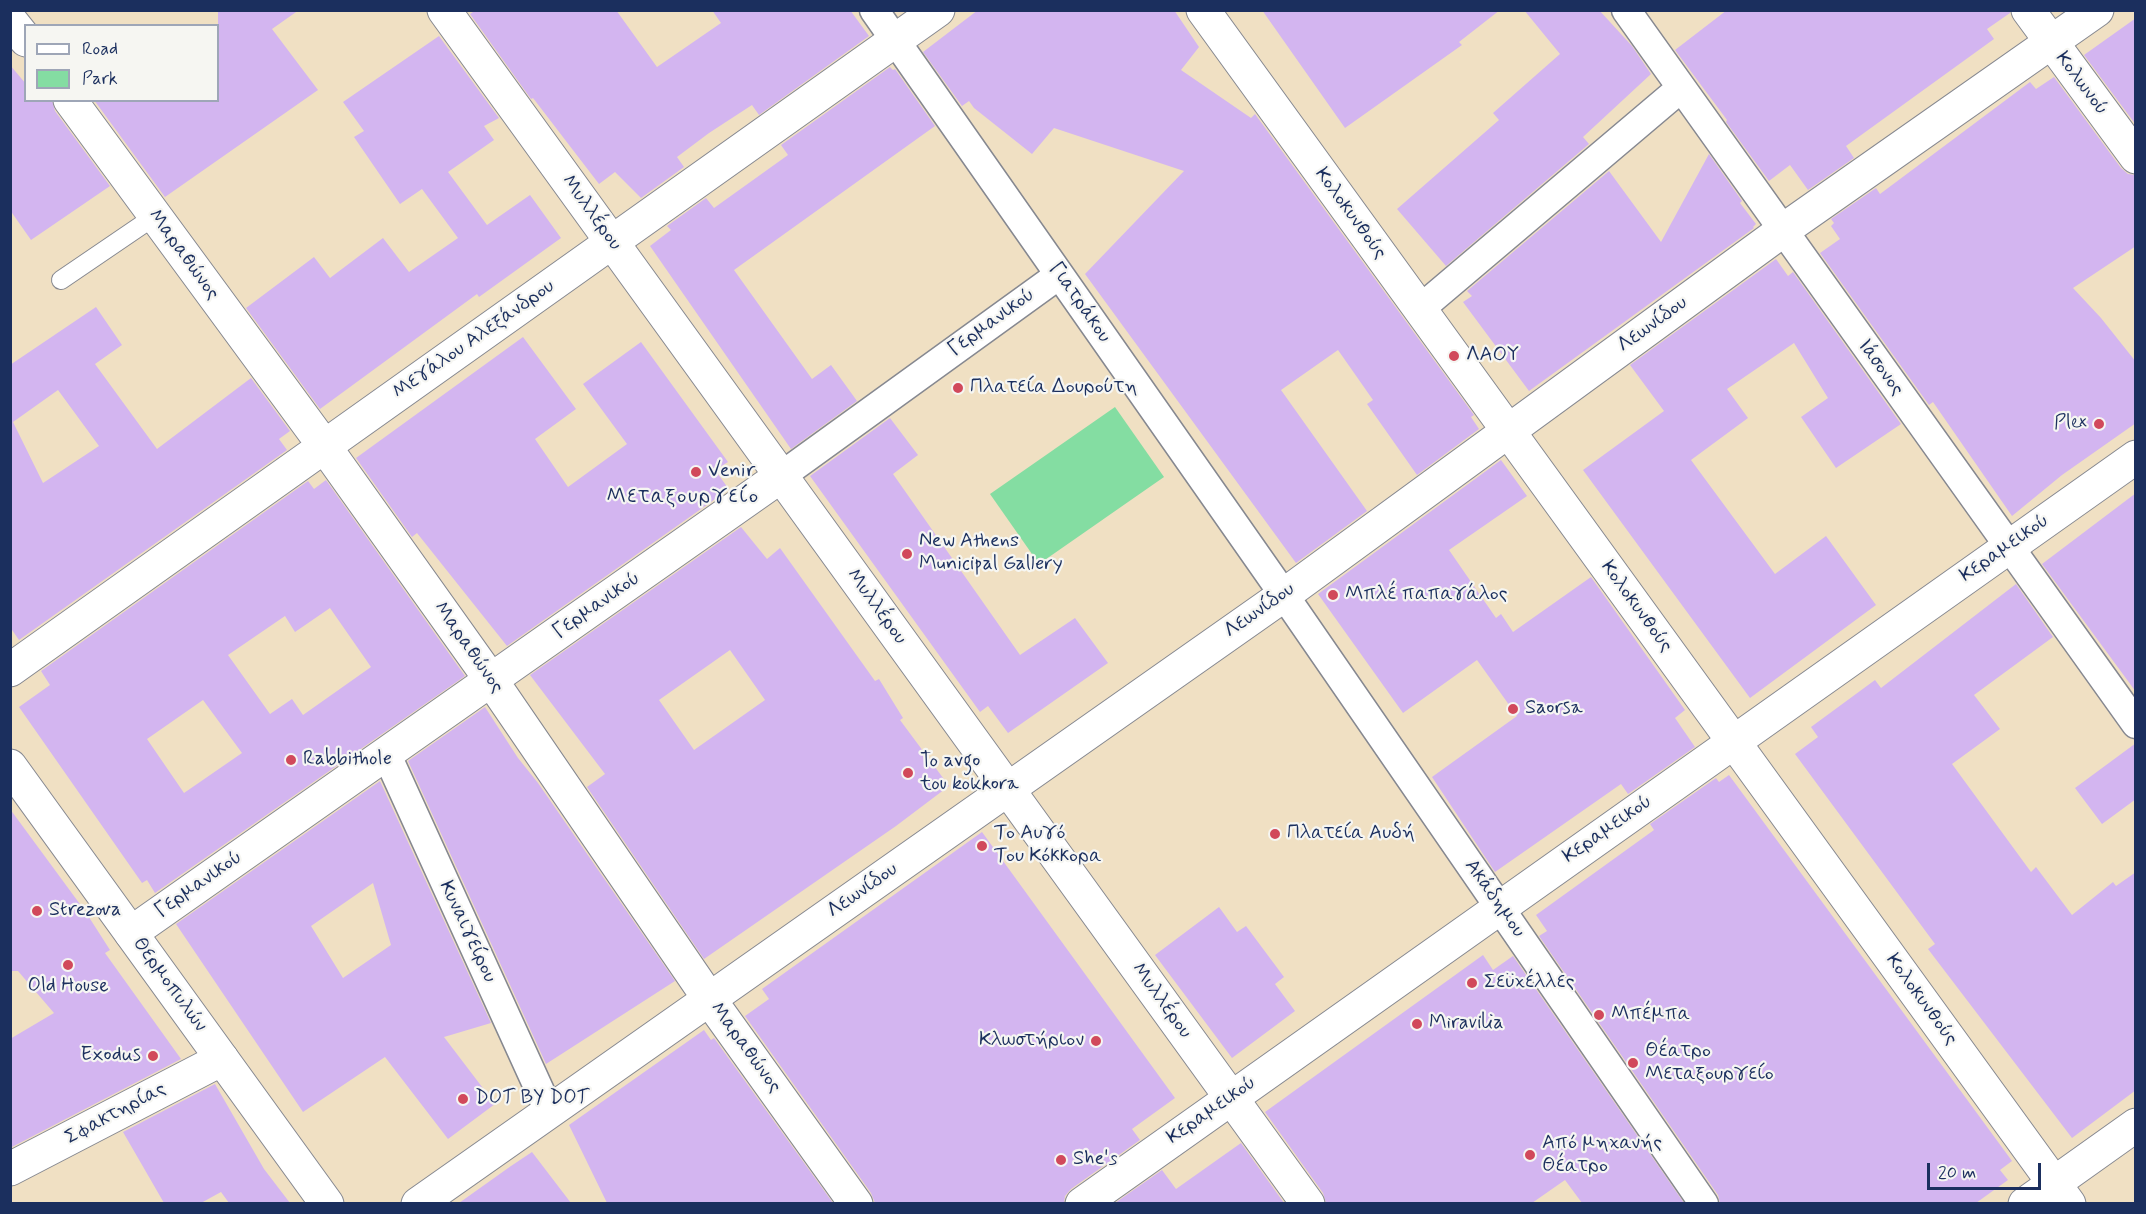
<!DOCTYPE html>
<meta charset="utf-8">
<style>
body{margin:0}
#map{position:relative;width:2146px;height:1214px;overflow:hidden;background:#f0e0c3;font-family:Mynerve,sans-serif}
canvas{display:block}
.frame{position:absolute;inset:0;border:12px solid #1b2f5e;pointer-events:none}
.legend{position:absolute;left:24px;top:24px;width:195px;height:78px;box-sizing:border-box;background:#f6f6f2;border:2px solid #9ea6b7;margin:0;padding:8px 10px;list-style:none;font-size:18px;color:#1b2f5e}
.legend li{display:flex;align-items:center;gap:12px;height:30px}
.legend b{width:30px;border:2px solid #9ea6b7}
.scale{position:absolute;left:1927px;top:1163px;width:114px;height:27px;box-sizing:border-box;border:3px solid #1b2f5e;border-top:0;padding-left:8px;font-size:18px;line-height:21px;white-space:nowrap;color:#1b2f5e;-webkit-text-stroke:4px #f6f6f2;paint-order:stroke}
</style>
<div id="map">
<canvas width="2146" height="1214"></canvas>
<div class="frame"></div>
<ul class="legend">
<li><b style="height:8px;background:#fff"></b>Road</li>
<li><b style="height:16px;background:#84dda2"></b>Park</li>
</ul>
<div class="scale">20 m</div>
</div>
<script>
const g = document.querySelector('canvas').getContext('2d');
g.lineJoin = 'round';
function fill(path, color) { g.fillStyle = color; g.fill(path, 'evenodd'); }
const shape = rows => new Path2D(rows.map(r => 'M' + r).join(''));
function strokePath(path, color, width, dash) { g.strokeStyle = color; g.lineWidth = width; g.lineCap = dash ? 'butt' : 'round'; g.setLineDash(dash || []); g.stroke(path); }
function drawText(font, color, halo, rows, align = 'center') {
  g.font = font + ' Mynerve,sans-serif'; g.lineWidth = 4.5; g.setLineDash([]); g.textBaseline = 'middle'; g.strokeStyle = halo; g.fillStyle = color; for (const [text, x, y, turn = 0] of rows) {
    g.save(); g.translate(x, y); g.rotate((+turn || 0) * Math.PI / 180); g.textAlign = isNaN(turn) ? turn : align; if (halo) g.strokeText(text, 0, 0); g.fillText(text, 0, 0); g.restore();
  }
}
const green = shape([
 [1115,407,1164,477,1039,564,990,494]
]);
const building = shape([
 [218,10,299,10,272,29,318,90,165,197,94,100,218,100],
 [476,10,616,10,657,67,721,23,712,10,850,10,869,36,759,115,752,105,709,133,677,157,684,167,641,198,615,172,599,184,533,98,531,99,470,14],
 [978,10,1174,10,1199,47,1181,70,1251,118,1255,114,1474,415,1471,417,1479,429,1417,475,1367,404,1373,400,1338,350,1281,390,1367,511,1296,563,1085,274,1184,171,1054,128,1032,154,974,108,969,101,962,106,923,52],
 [1262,10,1500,10,1459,42,1462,45,1345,128],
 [1524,10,1599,10,1632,46,1651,74,1583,137,1589,144,1446,266,1397,209,1499,120,1493,113,1560,54],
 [1727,10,2010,10,2010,13,1987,29,1994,39,1846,146,1854,158,1808,190,1790,165,1769,181,1726,122,1727,120,1675,50],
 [2136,18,2136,125,2084,55],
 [439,36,499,118,484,126,494,140,448,172,487,225,530,195,561,238,479,297,477,294,320,409,246,308,314,257,330,278,383,238,409,272,458,238,422,189,400,204,354,137,364,131,343,102],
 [10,65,26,84,26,100,52,100,55,111,110,186,31,240,10,210],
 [890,67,893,70,895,69,935,126,734,270,812,379,831,365,857,401,791,449,650,246,671,230,667,226,706,198,714,208,788,155,781,145],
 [2054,77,2121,168,2128,174,2136,175,2136,246,2073,288,2101,318,2136,362,2136,423,2062,475,2012,516,1933,402,1929,405,1820,253,1840,239,1831,226,1834,223,1831,219,1876,188,1880,194,2030,82,2036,89],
 [1709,154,1742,201,1740,203,1756,224,1753,227,1754,228,1529,391,1463,302,1472,296,1467,291,1609,171,1661,242],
 [1776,259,1788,276,1793,272,1901,424,1836,468,1801,417,1828,398,1794,343,1727,389,1748,418,1691,460,1775,574,1826,536,1876,605,1750,698,1583,470,1664,411,1630,365],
 [96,307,122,345,95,364,157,449,251,378,290,431,279,439,287,450,19,640,10,627,10,365],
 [58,390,99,446,43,483,13,422],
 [523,337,576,409,535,439,568,487,627,444,583,384,641,342,728,462,715,470,728,488,717,496,718,497,507,646,417,533,412,537,356,458],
 [890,418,918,455,893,474,1020,655,1075,618,1108,663,1008,733,988,706,980,712,810,476],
 [1501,460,1527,496,1449,550,1496,618,1501,614,1513,632,1591,577,1685,710,1675,718,1695,747,1628,794,1621,784,1495,872,1432,777,1517,716,1477,660,1403,713,1318,594],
 [326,480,465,676,155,893,147,880,142,883,19,707,50,685,41,671,308,481,314,489],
 [330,608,371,667,303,715,292,699,270,714,228,655,285,616,295,632],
 [203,700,242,753,184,793,147,739],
 [2136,493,2136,692,2042,564],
 [741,527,767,559,780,548,875,681,879,679,903,718,900,720,949,786,896,826,704,959,587,787,605,774,530,675],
 [730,650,765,700,694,750,659,700],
 [2016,584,2053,637,1974,695,2000,729,1952,764,2031,872,2036,867,2072,915,2113,882,2116,886,2136,872,2136,1090,2072,1138,1928,949,1935,944,1795,754,1818,737,1811,727,1875,680,1881,688],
 [485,707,518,758,538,783,675,981,546,1064,408,761],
 [2136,743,2136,799,2102,824,2075,788],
 [1729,775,2012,1161,2000,1170,2008,1180,1976,1203,1720,1203,1718,1195,1539,936,1547,931,1536,915,1654,830,1650,824,1716,778,1719,782],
 [380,781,491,1023,444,1037,495,1104,448,1139,385,1057,303,1112,176,924],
 [373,883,391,945,343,978,311,926],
 [10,809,85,911,110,950,105,953,181,1059,10,1148,10,1039,54,1013,18,971,10,971],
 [982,832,1175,1098,1132,1129,1140,1140,1071,1189,1065,1196,1064,1203,875,1203,871,1193,745,1016,769,999,762,989],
 [1219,907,1237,932,1246,926,1284,977,1275,984,1295,1011,1232,1058,1155,955],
 [1483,955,1493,970,1513,956,1684,1203,1582,1203,1565,1180,1532,1203,1326,1203,1323,1193,1265,1112],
 [704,1030,711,1040,714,1038,833,1203,607,1203,569,1125],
 [215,1084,264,1169,290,1203,229,1203,221,1192,201,1203,164,1203,123,1132],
 [1241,1143,1284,1203,1115,1203,1162,1170,1176,1189],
 [532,1152,571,1203,459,1203,511,1166]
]);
const service = shape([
 [61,280,155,216]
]);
const pedestrian = shape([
 [874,10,1284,595,1704,1204],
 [1626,10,2136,724],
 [1420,309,1681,88],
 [781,476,1059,275],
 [386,753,549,1111]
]);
const minor = shape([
 [10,20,26,40],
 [70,100,325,447,491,680,710,1000,856,1204],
 [10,670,938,10],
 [131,933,781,476],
 [10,1169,222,1059],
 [418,1204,1284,595,1782,231,2097,10],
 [1082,1204,2136,457],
 [2025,1204,2136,1125]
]);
const tertiary = shape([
 [444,10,1308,1204],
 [1203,10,2069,1204],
 [2028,10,2136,157],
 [10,766,327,1204]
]);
const markers = [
 [1454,356,6,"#d1495b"],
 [958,388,6,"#d1495b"],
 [2099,424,6,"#d1495b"],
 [696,472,6,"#d1495b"],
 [907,554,6,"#d1495b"],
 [1333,595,6,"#d1495b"],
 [1513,709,6,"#d1495b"],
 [291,760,6,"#d1495b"],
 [908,773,6,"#d1495b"],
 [1275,834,6,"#d1495b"],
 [982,846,6,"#d1495b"],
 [37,911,6,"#d1495b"],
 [68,965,6,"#d1495b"],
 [1472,983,6,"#d1495b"],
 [1599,1015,6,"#d1495b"],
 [1417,1024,6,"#d1495b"],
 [1096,1041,6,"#d1495b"],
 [153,1056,6,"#d1495b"],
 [1633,1063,6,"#d1495b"],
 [463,1099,6,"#d1495b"],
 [1530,1155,6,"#d1495b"],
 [1061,1160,6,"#d1495b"]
];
const streetNames = [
 ["Κολωνού",2081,84,53],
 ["Μυλλέρου",591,213,54],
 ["Κολοκυνθούς",1350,214,54],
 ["Μαραθώνος",183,255,54],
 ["Γιατράκου",1079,303,55],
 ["Γερμανικού",992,323,-36],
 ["Λεωνίδου",1653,325,-36],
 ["Μεγάλου Αλεξάνδρου",474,340,-35],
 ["Ιάσονος",1880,368,54],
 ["Κεραμεικού",2005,549,-35],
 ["Γερμανικού",597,606,-35],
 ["Μυλλέρου",876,607,54],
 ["Κολοκυνθούς",1636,607,54],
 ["Λεωνίδου",1260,611,-35],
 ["Μαραθώνος",468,648,55],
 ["Κεραμεικού",1608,830,-35],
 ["Γερμανικού",199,885,-35],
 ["Λεωνίδου",863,891,-35],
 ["Ακάδημου",1494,899,55],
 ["Κυναιγείρου",467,932,65],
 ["Θερμοπυλών",169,985,54],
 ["Κολοκυνθούς",1921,1000,54],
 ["Μυλλέρου",1161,1001,54],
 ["Μαραθώνος",745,1048,54],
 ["Κεραμεικού",1212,1111,-35],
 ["Σφακτηρίας",116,1114,-28]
];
const poiNames = [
 ["ΛΑΟΥ",1466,356],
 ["Πλατεία Δουρούτη",970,388],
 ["Plex",2087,424,"right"],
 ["Venir",708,472],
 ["New Athens",919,542],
 ["Municipal Gallery",919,565],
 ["Μπλέ παπαγάλος",1345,595],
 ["Saorsa",1525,709],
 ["Rabbithole",303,760],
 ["To avgo",920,762],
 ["tou kokkora",920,785],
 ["Το Αυγό",994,834],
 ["Του Κόκκορα",994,857],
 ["Πλατεία Αυδή",1287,834],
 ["Strezova",49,911],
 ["Σεϋχέλλες",1484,983],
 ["Old House",68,987,"center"],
 ["Μπέμπα",1611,1015],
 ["Miravilia",1429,1024],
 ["Κλωστήριον",1084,1041,"right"],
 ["Θέατρο",1645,1052],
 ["Μεταξουργείο",1645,1075],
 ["Exodus",141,1056,"right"],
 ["DOT BY DOT",475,1099],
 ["Από μηχανής",1542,1144],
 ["Θέατρο",1542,1167],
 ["She's",1073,1160]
];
const neighbourhoodNames = [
 ["Μεταξουργείο",683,498]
];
fill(green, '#84dda2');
fill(building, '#d3b5f0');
strokePath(service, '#868890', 20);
strokePath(pedestrian, '#868890', 31);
strokePath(minor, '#868890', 35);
strokePath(tertiary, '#868890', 35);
strokePath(service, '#fff', 18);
strokePath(pedestrian, '#fff', 28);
strokePath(minor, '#fff', 33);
strokePath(tertiary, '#fff', 33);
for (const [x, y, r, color] of markers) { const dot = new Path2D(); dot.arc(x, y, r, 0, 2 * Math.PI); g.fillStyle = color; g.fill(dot); strokePath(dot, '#f6f6f2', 2); }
drawText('20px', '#1b2f5e', '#f6f6f2', streetNames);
drawText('20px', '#1b2f5e', '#f6f6f2', poiNames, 'left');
g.letterSpacing = '1.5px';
drawText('21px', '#1b2f5e', '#f6f6f2', neighbourhoodNames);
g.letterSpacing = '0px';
</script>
